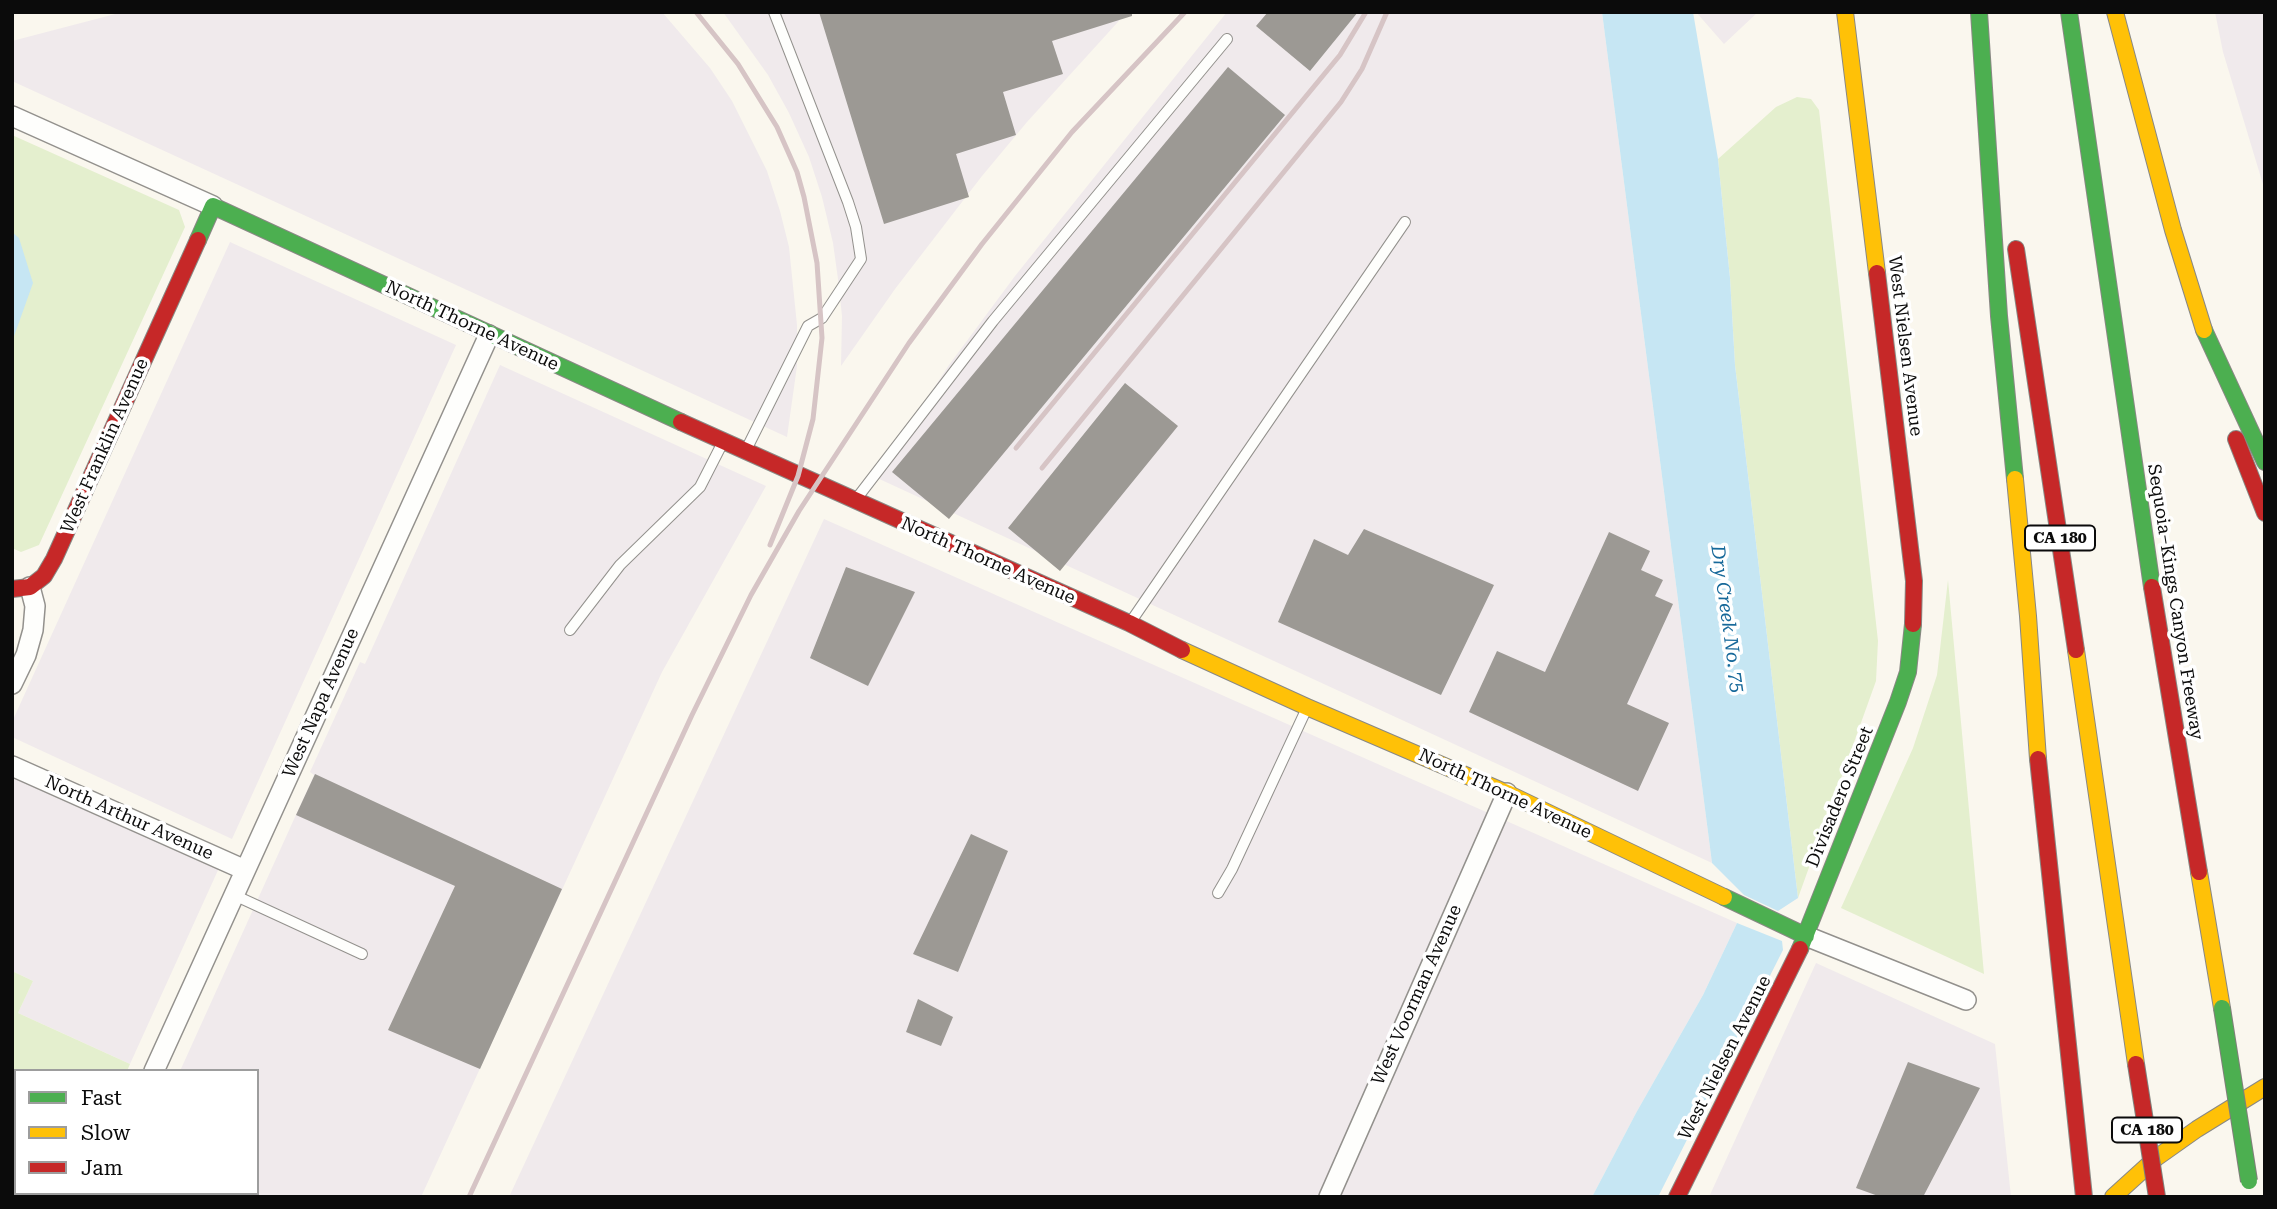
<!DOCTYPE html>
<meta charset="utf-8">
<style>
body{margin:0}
#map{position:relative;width:2277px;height:1209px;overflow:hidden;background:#faf7ee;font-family:"Roboto Serif",serif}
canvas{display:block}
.frame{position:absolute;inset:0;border:14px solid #0b0b0b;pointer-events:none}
.legend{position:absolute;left:14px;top:1069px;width:245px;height:126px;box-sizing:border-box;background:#fff;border:2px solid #9d9d9d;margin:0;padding:9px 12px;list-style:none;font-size:21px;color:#0b0b0b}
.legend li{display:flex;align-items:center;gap:14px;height:35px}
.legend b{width:35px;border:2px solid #9d9d9d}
</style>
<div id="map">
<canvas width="2277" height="1209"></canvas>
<div class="frame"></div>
<ul class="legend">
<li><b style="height:9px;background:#4caf50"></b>Fast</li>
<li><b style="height:9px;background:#ffc107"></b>Slow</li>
<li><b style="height:9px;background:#c62828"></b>Jam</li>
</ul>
</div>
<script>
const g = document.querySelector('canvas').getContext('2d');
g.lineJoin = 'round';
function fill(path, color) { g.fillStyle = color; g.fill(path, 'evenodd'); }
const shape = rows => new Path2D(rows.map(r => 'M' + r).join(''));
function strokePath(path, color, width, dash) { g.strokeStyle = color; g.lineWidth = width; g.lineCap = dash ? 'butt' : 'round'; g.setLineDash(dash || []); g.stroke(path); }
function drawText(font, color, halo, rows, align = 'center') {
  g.font = font + ' "Roboto Serif",serif'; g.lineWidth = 7; g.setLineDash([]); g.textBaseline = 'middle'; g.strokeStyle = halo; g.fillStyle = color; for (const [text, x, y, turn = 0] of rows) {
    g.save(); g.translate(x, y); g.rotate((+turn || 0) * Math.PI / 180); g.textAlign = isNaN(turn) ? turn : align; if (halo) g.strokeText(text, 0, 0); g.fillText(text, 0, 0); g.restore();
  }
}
const industrial = shape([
 [123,12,662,12,710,68,732,101,767,171,780,211,789,247,797,325,797,366,787,437,12,81,12,41],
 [723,12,1127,12,1027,122,982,176,895,289,841,366,842,316,838,279,833,243,822,197,809,157,789,113,768,75],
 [1227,12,1602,12,1712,863,875,477,949,365,1015,276],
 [1696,12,1758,12,1724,44],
 [2215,12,2265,12,2265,191,2223,52],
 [230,242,456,345,232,839,12,737,12,722],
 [500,365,766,486,662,672,421,1197,125,1197,127,1193,257,1193,257,1071,180,1071,314,775,310,772,360,662,365,664],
 [824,519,1737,923,1703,995,1636,1113,1592,1197,509,1197],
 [12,774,219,868,130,1064,18,1013,33,981,12,971],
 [1816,963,1995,1044,2011,1197,1709,1197]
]);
const green = shape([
 [1797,97,1811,99,1819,110,1878,641,1876,681,1798,898,1735,365,1730,278,1718,159,1776,107],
 [12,135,179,210,185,227,39,545,21,552,12,548],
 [1948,580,1984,974,1841,908,1913,748,1937,675],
 [12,971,33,981,18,1013,130,1064,127,1071,16,1071,16,1193,71,1193,70,1197,12,1197]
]);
const water = shape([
 [1602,12,1693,12,1718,159,1730,278,1735,365,1798,898,1778,911,1744,895,1712,863],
 [12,232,19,238,33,283,12,342],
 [1737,923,1782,941,1783,950,1658,1197,1592,1197,1636,1113,1703,995]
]);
const building = shape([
 [819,12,1132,12,1132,16,1052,41,1063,74,1003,92,1016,135,956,154,969,197,884,224],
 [1268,12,1358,12,1310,71,1256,26],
 [1228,67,1285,115,949,519,892,472],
 [1125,383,1178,426,1060,571,1008,528],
 [1364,529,1494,585,1441,695,1278,622,1314,539,1348,555],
 [1609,532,1650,551,1641,570,1663,580,1655,596,1673,604,1627,704,1669,723,1638,791,1469,712,1497,651,1545,672],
 [846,567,915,592,868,686,810,658],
 [315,774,562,889,480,1069,388,1030,455,886,296,815],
 [971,834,1008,851,958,972,913,954],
 [918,999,953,1017,941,1046,906,1032],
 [1908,1062,1980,1088,1923,1197,1881,1197,1856,1188]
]);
const lane = shape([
 [747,448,808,326,822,318,861,259,856,227,848,202,774,12],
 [857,498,993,321,1227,39],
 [1132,620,1405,222],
 [570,630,620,565,700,487,723,442],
 [1218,893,1232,869,1306,710],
 [234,895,362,954]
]);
const street = shape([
 [12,116,213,206],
 [12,684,26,655,33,630,35,606,30,587],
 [12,766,245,870],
 [1806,936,1966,1000],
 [154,1071,489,335],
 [97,1197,98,1193],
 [1329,1197,1507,793]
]);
const fast = shape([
 [1979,12,1999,316,2015,479],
 [2069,12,2152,587],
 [198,240,213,206,681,422],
 [2204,330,2265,462],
 [1724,897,1806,936],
 [1800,949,1898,702,1908,672,1913,624]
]);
const slow = shape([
 [1845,12,1877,273],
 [2115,12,2173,230,2204,330],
 [2015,479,2028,616,2038,759],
 [1182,650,1307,707,1507,793,1724,897],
 [2076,650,2136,1064],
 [2199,872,2222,1008],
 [2113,1197,2156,1158,2197,1129,2265,1087]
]);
const jam = shape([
 [2016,249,2076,650],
 [1877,273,1914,581,1913,624],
 [681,422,1129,623,1182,650],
 [2236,439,2265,513],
 [2152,587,2199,872],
 [12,589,30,587,44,576,54,559,198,240],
 [2038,759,2084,1197],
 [1677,1197,1800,949]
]);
const rail = shape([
 [696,12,738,64,777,127,797,172,804,197,817,263,822,338,813,419,798,476,770,545],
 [1016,448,1340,55,1366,12],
 [1042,468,1341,102,1362,69,1387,12],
 [469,1197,692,715,751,595,799,511,909,343,982,244,1072,132,1185,12]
]);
const fastBridge = shape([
 [2222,1008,2249,1181]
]);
const jamBridge = shape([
 [2136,1064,2157,1197]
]);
const shields = [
 [2060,538,70],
 [2147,1130,70]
];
const shieldNames = [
 ["CA 180",2060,538],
 ["CA 180",2147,1130]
];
const streetNames = [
 ["North Thorne Avenue",472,326,25],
 ["West Nielsen Avenue",1905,346,83],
 ["West Franklin Avenue",105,446,-66],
 ["North Thorne Avenue",988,561,24],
 ["Sequoia–Kings Canyon Freeway",2175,602,81],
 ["West Napa Avenue",321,703,-66],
 ["North Thorne Avenue",1505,794,25],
 ["Divisadero Street",1840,797,-68],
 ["North Arthur Avenue",129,818,24],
 ["West Voorman Avenue",1417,995,-66],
 ["West Nielsen Avenue",1725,1058,-63]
];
const waterNames = [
 ["Dry Creek No. 75",1727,619,82]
];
fill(industrial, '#f0eaec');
fill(green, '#e4efce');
fill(water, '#c6e6f3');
fill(building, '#9c9994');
strokePath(lane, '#93918d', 12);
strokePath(street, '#93918d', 22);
strokePath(fast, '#898884', 18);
strokePath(slow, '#898884', 18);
strokePath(jam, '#898884', 18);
strokePath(lane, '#fefefc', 10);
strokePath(street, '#fefefc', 19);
strokePath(fast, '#4caf50', 16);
strokePath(slow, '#ffc107', 16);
strokePath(jam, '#c62828', 16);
strokePath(rail, '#d6c4c5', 5);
strokePath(fastBridge, '#807f7a', 18, []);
strokePath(jamBridge, '#807f7a', 18, []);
strokePath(fastBridge, '#4caf50', 16);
strokePath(jamBridge, '#c62828', 16);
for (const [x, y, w] of shields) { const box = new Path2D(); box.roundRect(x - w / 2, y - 12.5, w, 25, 5); g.fillStyle = '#fff'; g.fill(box); strokePath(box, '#0b0b0b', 2); }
drawText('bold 16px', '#0b0b0b', null, shieldNames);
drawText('18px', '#0b0b0b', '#fff', streetNames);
drawText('italic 19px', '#17699a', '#fff', waterNames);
</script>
